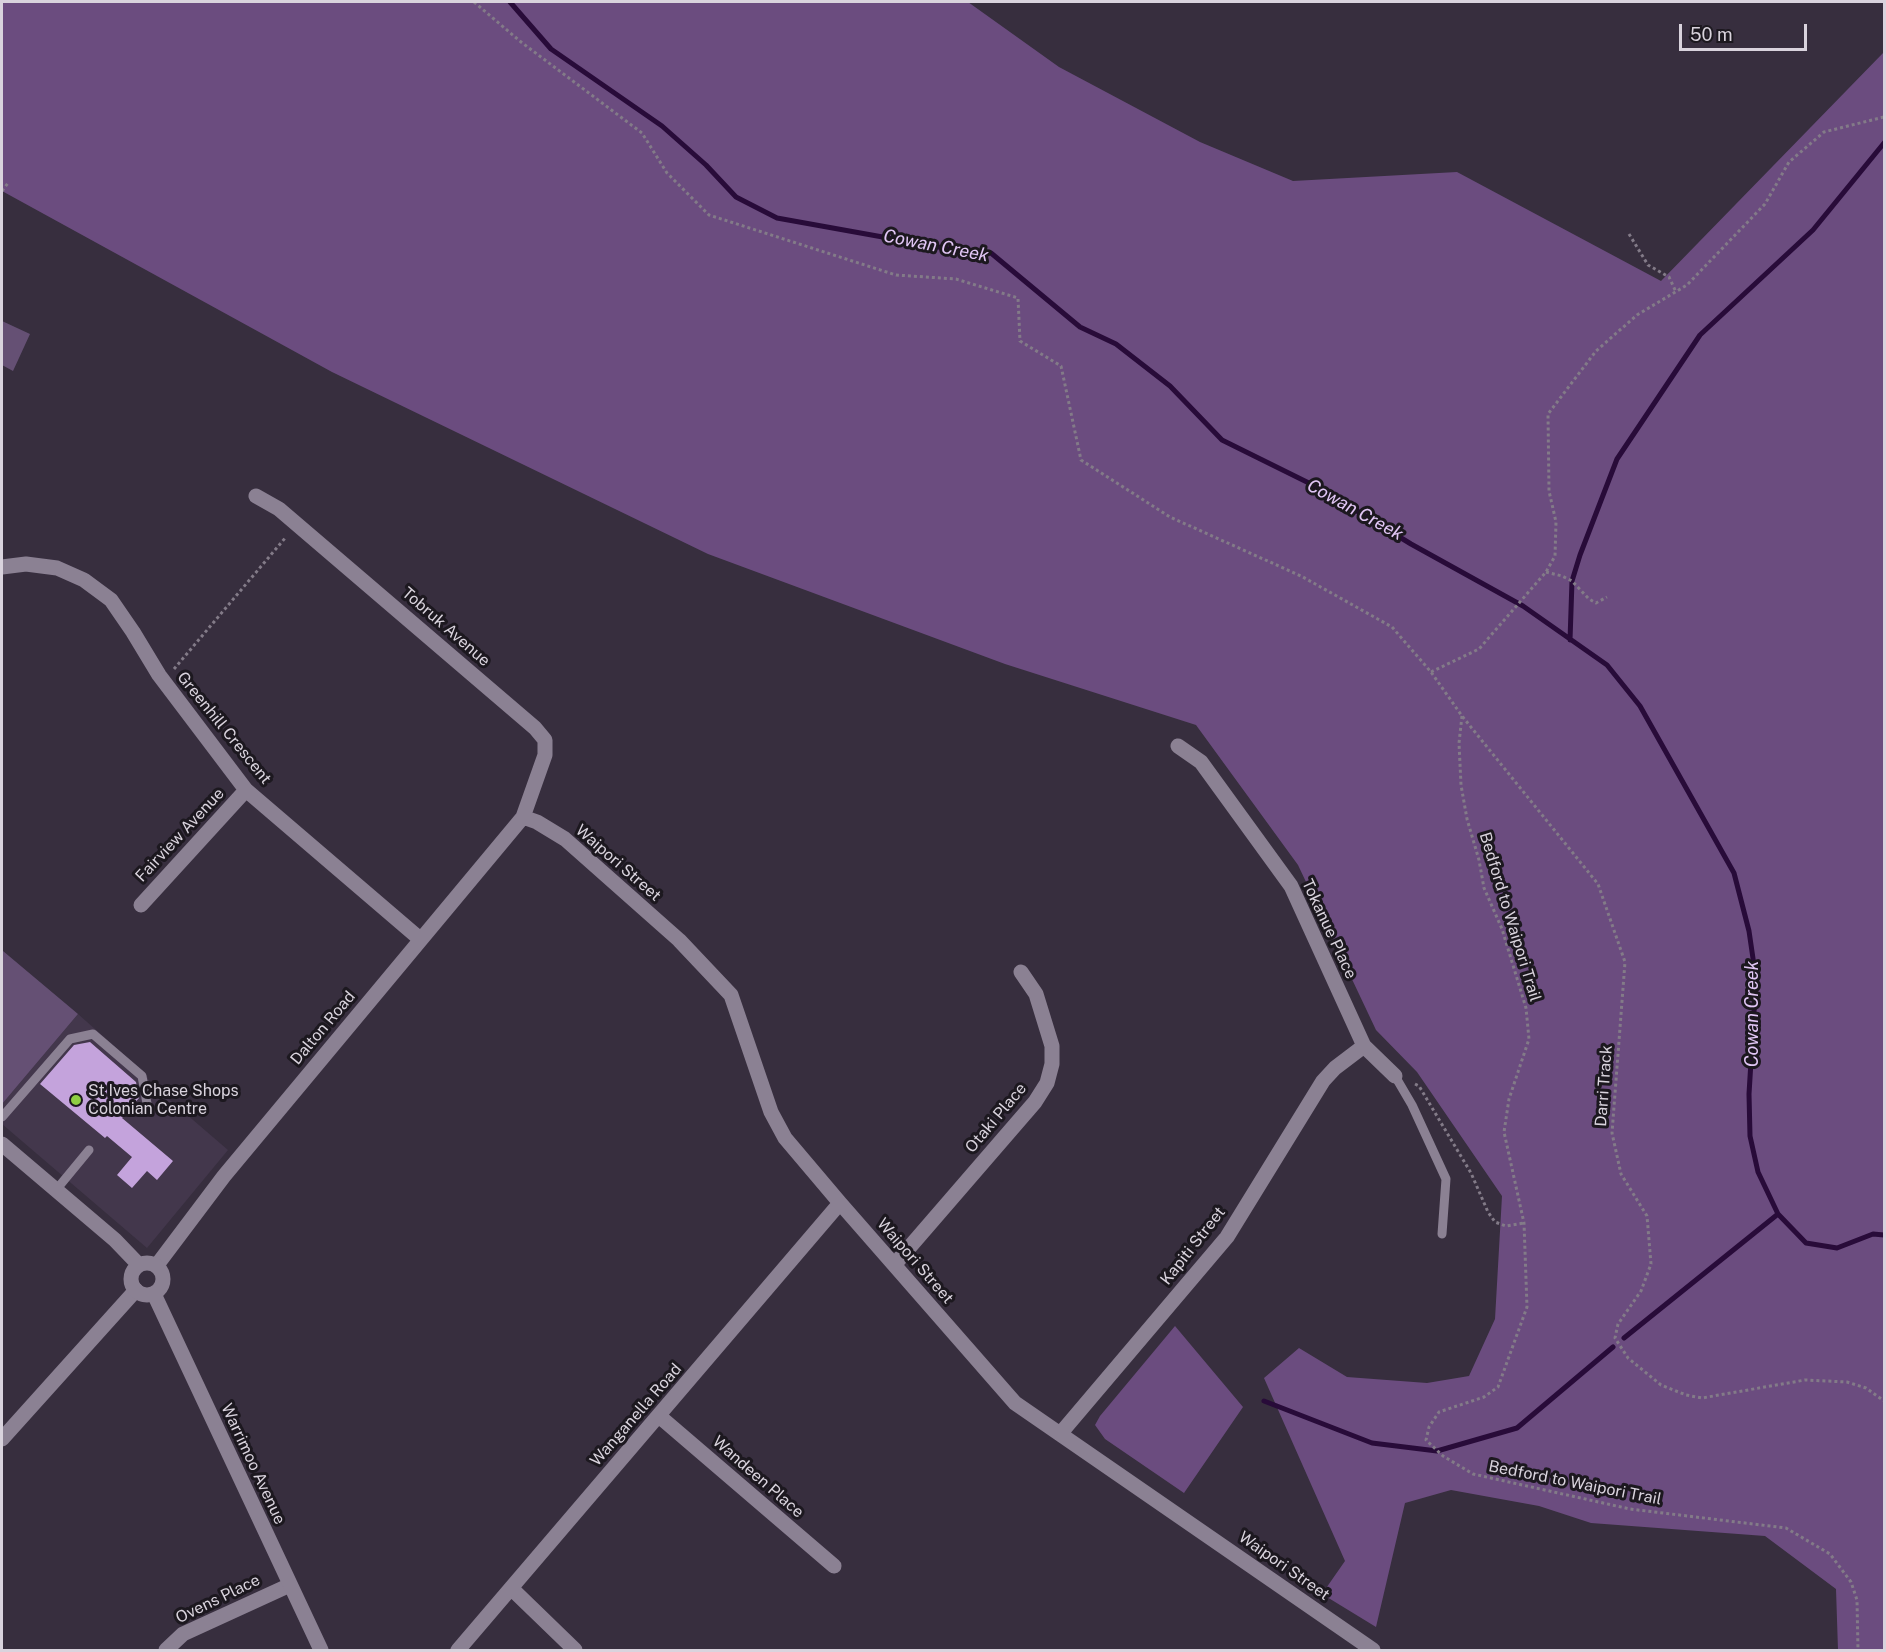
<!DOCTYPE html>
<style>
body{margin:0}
#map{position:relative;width:1886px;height:1652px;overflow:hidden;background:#372e3e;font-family:"Public Sans",sans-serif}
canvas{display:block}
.frame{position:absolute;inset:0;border:3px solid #d9d3dd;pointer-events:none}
.scale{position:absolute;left:1679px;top:24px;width:128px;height:27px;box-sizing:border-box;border:3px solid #d9d3dd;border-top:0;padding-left:8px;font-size:18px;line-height:21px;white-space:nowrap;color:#d9d3dd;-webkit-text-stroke:4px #1c181f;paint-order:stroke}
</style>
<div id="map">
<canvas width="1886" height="1652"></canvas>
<div class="frame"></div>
<div class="scale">50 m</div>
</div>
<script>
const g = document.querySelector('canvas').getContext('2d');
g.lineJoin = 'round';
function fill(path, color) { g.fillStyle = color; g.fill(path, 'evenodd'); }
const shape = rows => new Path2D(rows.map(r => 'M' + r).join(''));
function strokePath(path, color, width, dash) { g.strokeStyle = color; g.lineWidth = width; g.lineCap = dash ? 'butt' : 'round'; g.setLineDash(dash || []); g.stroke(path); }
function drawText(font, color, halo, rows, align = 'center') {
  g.font = font + ' "Public Sans",sans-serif'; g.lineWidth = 6; g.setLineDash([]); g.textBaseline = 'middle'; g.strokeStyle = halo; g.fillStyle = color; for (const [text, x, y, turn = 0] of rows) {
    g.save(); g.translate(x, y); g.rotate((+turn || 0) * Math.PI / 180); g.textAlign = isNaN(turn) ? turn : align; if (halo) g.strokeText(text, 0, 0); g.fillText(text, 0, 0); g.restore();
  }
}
const built = shape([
 [78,1014,146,1074,150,1083,228,1150,147,1248,2,1124,2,1104]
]);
const green = shape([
 [2,321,30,334,13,371,2,365],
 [3,951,78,1014,2,1104,2,953]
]);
const forest = shape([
 [2,2,968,2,1059,67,1200,142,1293,181,1457,172,1661,281,1884,52,1884,1650,1838,1650,1836,1589,1765,1536,1591,1523,1539,1506,1451,1490,1405,1503,1376,1627,1322,1594,1345,1561,1264,1378,1299,1348,1347,1377,1427,1383,1469,1376,1495,1319,1502,1196,1417,1072,1376,1030,1298,865,1196,725,1005,664,708,554,332,372,2,191],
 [1175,1326,1243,1407,1184,1493,1105,1439,1095,1425,1100,1416]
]);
const stream = shape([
 [510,2,551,49,662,126,706,165,736,197,777,218,955,250,991,253,1080,327,1116,344,1170,386,1222,440,1321,489,1411,544,1523,606,1607,665,1640,706,1734,873,1749,931,1756,979,1749,1094,1750,1136,1758,1172,1778,1214,1806,1243,1837,1248,1873,1234,1884,1235],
 [1570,640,1572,581,1580,555,1617,459,1700,335,1813,230,1884,143],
 [1624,1338,1778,1214],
 [1264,1401,1372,1443,1437,1451,1517,1428,1613,1347]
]);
const building = shape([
 [90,1042,136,1082,139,1098,122,1118,173,1161,157,1180,147,1171,132,1188,117,1175,132,1157,107,1136,105,1138,40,1084,74,1045]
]);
const path = shape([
 [474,2,521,42,642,133,667,173,709,215,896,275,956,279,1018,298,1020,341,1061,366,1081,460,1170,517,1301,576,1392,627,1431,672,1462,716,1598,884,1625,962,1612,1133,1621,1174,1647,1216,1651,1264,1641,1291,1618,1324,1615,1338,1628,1358,1661,1385,1686,1395,1702,1398,1805,1380,1847,1382,1866,1388,1884,1401],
 [2,191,8,183],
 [1629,234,1648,265,1669,277,1676,292],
 [1546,572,1562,576,1572,581,1589,599,1596,603,1607,597],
 [174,669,286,537],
 [1431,672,1479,649,1546,572,1555,556,1556,522,1549,491,1548,414,1596,351,1637,315,1687,285,1765,204,1789,162,1824,132,1884,117],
 [1462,716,1459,743,1461,785,1467,819,1479,860,1484,888,1502,929,1526,1008,1529,1039,1509,1099,1504,1132,1524,1223,1527,1307,1498,1387,1484,1397,1439,1412,1429,1427,1426,1440,1443,1456,1473,1474,1630,1509,1786,1528,1830,1554,1851,1582,1857,1600,1858,1650],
 [1415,1084,1419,1086,1471,1173,1488,1212,1495,1222,1506,1226,1524,1223]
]);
const service = shape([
 [1395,1076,1412,1105,1446,1179,1442,1234],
 [2,1117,70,1039,93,1034,142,1076,148,1109],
 [56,1190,89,1150]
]);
const minor = shape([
 [2,567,26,564,57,568,84,580,111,600,133,632,159,675,246,790,420,939],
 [1178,746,1201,762,1291,886,1364,1046,1395,1076],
 [523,817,537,822,565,839,679,940,731,995,771,1112,785,1138,840,1203,1015,1403,1373,1650],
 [141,905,246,790],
 [895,1264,1035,1102,1047,1083,1052,1064,1052,1046,1036,994,1021,972],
 [157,1265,224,1176,523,817,545,755,545,740,535,728,279,509,256,496],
 [659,1416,834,1566],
 [1060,1434,1227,1237,1323,1081,1335,1068,1364,1046],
 [2,1439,136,1290],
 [511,1588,575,1650],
 [166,1650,183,1634,290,1585],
 [458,1650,840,1203]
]);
const tertiary = shape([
 [2,1144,115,1240,139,1265],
 '131 1279a16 16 0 1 1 32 0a16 16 0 1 1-32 0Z',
 [154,1294,321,1650]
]);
const markers = [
 [76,1100,6,"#8ece43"]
];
const streetNames = [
 ["Tobruk Avenue",446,627,41],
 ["Greenhill Crescent",224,728,51],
 ["Fairview Avenue",180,835,-47],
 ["Waipori Street",618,863,41],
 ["Bedford to Waipori Trail",1510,917,73],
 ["Tokanue Place",1329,929,65],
 ["Dalton Road",323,1028,-50],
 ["Darri Track",1604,1086,-86],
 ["Otaki Place",996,1118,-50],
 ["Kapiti Street",1193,1246,-52],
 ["Waipori Street",915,1261,49],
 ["Wanganella Road",636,1415,-49],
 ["Warrimoo Avenue",253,1464,65],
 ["Wandeen Place",758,1477,41],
 ["Bedford to Waipori Trail",1575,1483,11],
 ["Waipori Street",1284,1566,35],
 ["Ovens Place",218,1599,-26]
];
const poiNames = [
 ["St Ives Chase Shops",88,1091],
 ["Colonian Centre",88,1109]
];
const waterNames = [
 ["Cowan Creek",936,246,11],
 ["Cowan Creek",1355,510,29],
 ["Cowan Creek",1752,1014,-90]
];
fill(built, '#43374c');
fill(green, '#655074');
fill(forest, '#6b4c7f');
strokePath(stream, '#280b39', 5);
fill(building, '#c4a3dc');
strokePath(path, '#837b88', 3, [3, 3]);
strokePath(service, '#8b8193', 9);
strokePath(minor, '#8b8193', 15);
strokePath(tertiary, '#8b8193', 15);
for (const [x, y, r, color] of markers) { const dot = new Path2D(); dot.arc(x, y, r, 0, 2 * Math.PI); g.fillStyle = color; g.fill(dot); strokePath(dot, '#1c181f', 2); }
drawText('16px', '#d9d3dd', '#1c181f', streetNames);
drawText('16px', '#d9d3dd', '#1c181f', poiNames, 'left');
drawText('italic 18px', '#e1c6f5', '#1c181f', waterNames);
</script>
